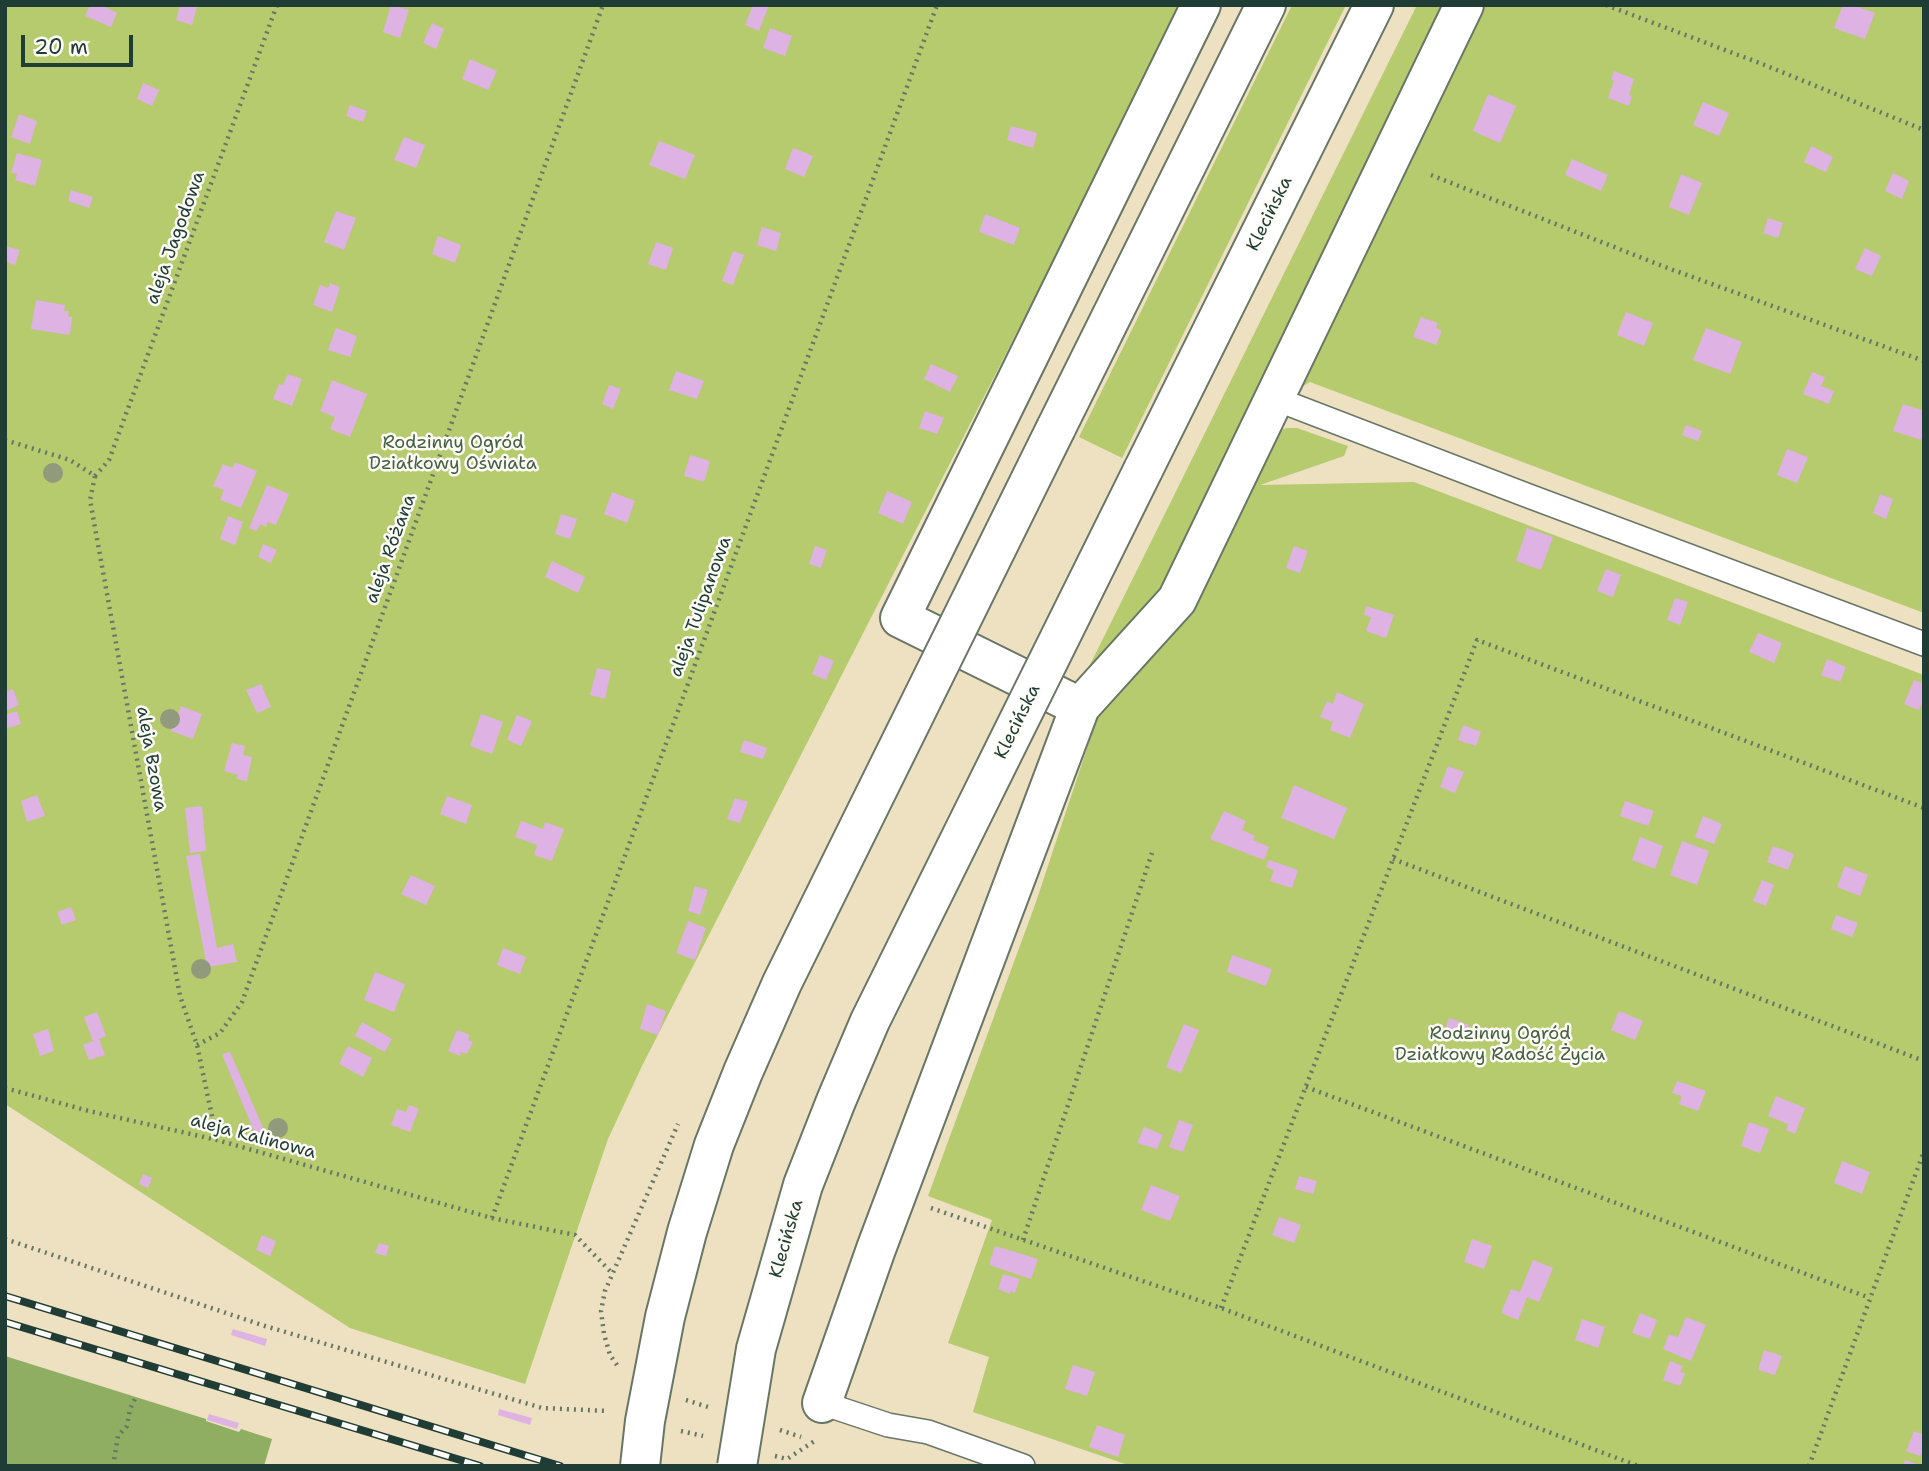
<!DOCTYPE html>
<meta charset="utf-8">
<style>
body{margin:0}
#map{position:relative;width:1929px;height:1471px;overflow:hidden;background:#ede1c1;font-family:"Shantell Sans",sans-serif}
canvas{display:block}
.frame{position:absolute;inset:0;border:7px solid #1f3d34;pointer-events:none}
.scale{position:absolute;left:21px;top:35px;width:112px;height:32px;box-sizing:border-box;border:4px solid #1f3d34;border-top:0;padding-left:9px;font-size:21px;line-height:24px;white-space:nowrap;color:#1f3d34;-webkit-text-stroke:5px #fdfcf7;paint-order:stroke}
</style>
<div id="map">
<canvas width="1929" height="1471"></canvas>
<div class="frame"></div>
<div class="scale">20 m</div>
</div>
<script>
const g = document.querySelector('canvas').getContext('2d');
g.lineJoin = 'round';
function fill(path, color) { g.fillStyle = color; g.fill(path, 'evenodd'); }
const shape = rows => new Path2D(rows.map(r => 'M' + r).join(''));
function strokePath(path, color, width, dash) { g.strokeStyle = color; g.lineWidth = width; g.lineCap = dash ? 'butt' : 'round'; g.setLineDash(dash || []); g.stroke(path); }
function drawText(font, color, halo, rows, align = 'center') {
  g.font = font + ' "Shantell Sans",sans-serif'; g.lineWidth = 5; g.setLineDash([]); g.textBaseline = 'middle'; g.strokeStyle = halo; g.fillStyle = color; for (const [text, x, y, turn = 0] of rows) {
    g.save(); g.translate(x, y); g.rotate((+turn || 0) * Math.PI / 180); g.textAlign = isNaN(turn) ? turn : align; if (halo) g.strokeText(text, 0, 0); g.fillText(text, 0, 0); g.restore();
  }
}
const green = shape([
 [5,5,1180,5,1133,105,642,1066,608,1139,525,1384,350,1328,5,1104],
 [1292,5,1346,5,1122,458,1079,437],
 [1417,5,1450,5,1172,582,1083,679],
 [1480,5,1924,5,1924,613,1310,382,1300,388],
 [1287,428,1297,428,1348,446,1344,456,1260,485,1414,482,1924,675,1924,1466,1131,1466,973,1412,989,1357,948,1343,992,1220,928,1196,1036,902,1099,712,1277,431]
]);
const forest = shape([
 [5,1356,206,1419,206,1421,239,1432,241,1429,272,1439,264,1466,5,1466]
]);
const building = shape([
 [90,5,101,5,117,13,111,27,85,16],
 [180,5,197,7,192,25,176,20],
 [391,5,409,10,400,38,383,32],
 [753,5,769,5,759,31,745,25],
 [1843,5,1852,5,1875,13,1865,39,1834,28],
 [432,23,444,29,436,49,423,43],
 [770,28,792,36,785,56,763,48],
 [470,59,497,71,488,90,462,79],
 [1614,71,1634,79,1629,95,1632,96,1629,106,1608,98,1614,81,1611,79],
 [143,83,159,90,152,106,137,99],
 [1488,94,1516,106,1500,143,1473,131],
 [1703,102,1729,113,1719,136,1693,125],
 [350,105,367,111,363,122,346,116],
 [19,114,37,121,30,144,11,137],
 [1011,126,1037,133,1033,148,1007,140],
 [404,137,425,145,416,168,394,160],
 [659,141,695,155,685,179,649,165],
 [1811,146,1833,157,1826,172,1804,162],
 [793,148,813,156,804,177,785,169],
 [17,153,42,160,35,186,15,180,17,174,11,173],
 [1572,159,1608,175,1601,191,1565,175],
 [1893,173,1909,181,1902,199,1885,191],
 [1681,174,1702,183,1689,215,1669,207],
 [71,190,93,197,89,208,68,201],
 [336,211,356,218,344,250,324,242],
 [985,214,1020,228,1014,245,979,232],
 [1768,218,1783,223,1778,238,1763,233],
 [762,227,781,233,776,251,757,245],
 [438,236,461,245,455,263,432,254],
 [656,242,673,248,666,270,648,264],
 [5,246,20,250,15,265,5,261],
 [1865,248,1881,256,1872,276,1855,269],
 [733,251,744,255,733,285,722,281],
 [330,283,340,287,332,312,313,305,320,285,328,288],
 [36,300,65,305,64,311,69,311,68,317,72,317,70,335,31,329],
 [1626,312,1653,323,1644,346,1617,335],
 [1421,317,1438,323,1436,328,1442,331,1436,345,1413,337],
 [336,328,357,336,350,357,328,350],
 [1706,328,1742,342,1730,374,1693,360],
 [931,364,958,376,950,392,924,379],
 [676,371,704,381,697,399,669,390],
 [1812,372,1825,377,1821,386,1834,391,1829,404,1803,394],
 [288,374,302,379,292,406,273,399,279,384,283,385],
 [332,380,367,394,350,437,330,429,335,417,320,411],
 [609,385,621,389,613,409,602,404],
 [1903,404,1924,411,1924,431,1921,440,1893,431],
 [925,411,944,418,937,434,919,428],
 [1686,425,1702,431,1698,441,1682,435],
 [1787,449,1808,457,1797,483,1777,475],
 [690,455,710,461,704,482,684,476],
 [235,462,257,471,241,508,220,500,224,490,213,486,223,464,233,468],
 [267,485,289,494,276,525,268,522,266,527,260,524,257,531,249,528],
 [887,491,912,502,903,524,878,513],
 [612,492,635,501,627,523,604,514],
 [1880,494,1893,499,1886,519,1873,513],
 [561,514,577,519,570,539,555,534],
 [228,516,243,522,235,545,220,539],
 [1527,528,1553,537,1541,570,1516,561],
 [263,544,277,550,271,563,258,557],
 [815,546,827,550,821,568,809,564],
 [1294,546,1308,551,1300,573,1286,568],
 [552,561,585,577,578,593,545,577],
 [1606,569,1621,575,1613,597,1597,591],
 [1675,598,1688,602,1680,625,1667,620],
 [1366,606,1394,615,1386,638,1366,631,1371,617,1364,615],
 [1758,633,1782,643,1774,663,1749,652],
 [820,655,834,661,826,680,812,674],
 [1827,659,1846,667,1840,682,1821,675],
 [597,668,611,671,605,699,590,695],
 [1914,680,1924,684,1924,698,1919,710,1904,704],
 [261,684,271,707,257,713,246,690],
 [13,689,19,705,5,711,5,692],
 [1337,692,1364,704,1350,738,1330,730,1333,722,1320,717,1327,701,1333,704],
 [181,706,202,714,193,739,171,731],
 [17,711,21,724,5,729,5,715],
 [481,714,503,722,492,754,470,746],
 [517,715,532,721,521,746,507,740],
 [1463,725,1481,732,1476,746,1458,740],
 [744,740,767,748,763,759,740,752],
 [232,743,245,746,243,755,252,757,247,781,237,779,238,775,224,771],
 [1448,766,1464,772,1455,793,1440,787],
 [1294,785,1347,808,1334,839,1281,818],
 [37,795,45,816,27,822,21,801],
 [447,796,472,805,466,824,440,814],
 [735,798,748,802,740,823,727,819],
 [1625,801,1654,811,1648,826,1620,816],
 [202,806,206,851,190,853,185,808],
 [1224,811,1246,821,1242,830,1255,836,1253,840,1269,847,1264,860,1210,839],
 [1703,816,1722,824,1714,844,1695,837],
 [521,821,543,829,545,822,564,829,552,861,534,855,537,845,515,837],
 [1640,837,1663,846,1655,869,1632,860],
 [1682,841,1709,851,1697,885,1670,875],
 [1773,846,1794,854,1788,870,1767,862],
 [200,854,217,948,233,944,237,962,207,967,186,856],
 [1269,860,1298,870,1292,888,1270,881,1274,870,1266,867],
 [1845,866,1868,875,1860,896,1837,887],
 [411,875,435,886,426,905,401,894],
 [1762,880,1774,885,1766,906,1753,901],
 [695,886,708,890,700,915,688,911],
 [71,907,76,920,62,925,57,912],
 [1836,915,1858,923,1852,937,1831,929],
 [688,921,706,928,695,960,676,953],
 [503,948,526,957,520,974,497,965],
 [1232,955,1272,969,1266,986,1227,972],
 [375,972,405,984,394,1012,364,1000],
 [647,1004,666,1011,658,1035,640,1029],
 [1619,1011,1643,1021,1635,1040,1611,1030],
 [97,1012,106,1036,99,1039,105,1055,89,1060,83,1045,93,1041,84,1017],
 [1449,1018,1469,1025,1463,1042,1443,1035],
 [362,1022,392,1039,385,1052,355,1036],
 [1184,1024,1199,1030,1181,1073,1166,1067],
 [48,1029,54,1051,40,1056,33,1034],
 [457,1030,470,1035,468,1040,473,1042,467,1054,461,1052,460,1056,448,1051],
 [348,1046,372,1058,363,1077,339,1064],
 [230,1052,265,1132,259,1135,255,1134,222,1054],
 [1677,1081,1706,1091,1698,1111,1679,1104,1682,1096,1672,1093],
 [1776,1096,1805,1108,1795,1134,1786,1130,1788,1124,1768,1116],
 [409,1105,419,1109,410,1132,391,1125,397,1109,406,1112],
 [1179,1120,1193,1125,1183,1152,1169,1147],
 [1749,1122,1769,1129,1760,1153,1741,1146],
 [1144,1127,1163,1135,1157,1149,1137,1143],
 [1842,1161,1870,1172,1862,1194,1834,1183],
 [143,1174,152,1178,148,1188,139,1184],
 [1299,1176,1317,1181,1313,1194,1295,1189],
 [1151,1185,1180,1196,1170,1221,1141,1210],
 [1279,1217,1301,1225,1294,1243,1272,1235],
 [262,1235,276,1241,270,1256,256,1250],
 [1472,1239,1492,1246,1484,1269,1464,1262],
 [379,1243,389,1246,386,1256,375,1253],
 [995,1246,1038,1259,1031,1279,989,1265],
 [1533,1260,1553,1268,1539,1302,1527,1297,1518,1320,1501,1313,1511,1289,1520,1292],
 [1003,1274,1020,1279,1015,1293,1011,1291,1010,1294,998,1289],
 [1640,1313,1657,1320,1650,1339,1632,1333],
 [1686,1317,1706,1325,1691,1361,1663,1349,1669,1334,1678,1337],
 [1582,1319,1605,1327,1598,1348,1575,1340],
 [233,1329,267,1339,265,1346,231,1335],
 [1764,1350,1782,1356,1775,1375,1758,1370],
 [1670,1361,1683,1366,1680,1372,1685,1373,1680,1386,1663,1380],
 [1073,1365,1095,1372,1087,1396,1065,1389],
 [499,1409,532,1418,530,1425,498,1415],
 [209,1414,239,1423,237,1429,207,1420],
 [1097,1425,1125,1435,1118,1457,1089,1447],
 [1914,1431,1924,1435,1924,1447,1920,1456,1906,1451],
 [1905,1460,1920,1465,1920,1466,1903,1466]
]);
const path = shape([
 [1606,5,1762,64,1924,130],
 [1431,175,1665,267,1924,361],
 [5,440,70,460,95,476,90,500,180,996,197,1045,217,1140],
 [95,476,109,460,277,5],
 [1393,859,1924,1061],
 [197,1045,220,1033,242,1002,603,5],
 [1306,1087,1870,1298],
 [5,1088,89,1111,217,1140,492,1218,575,1235,611,1272],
 [931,1208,1221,1308,1638,1466],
 [492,1218,937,5],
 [5,1239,265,1326,542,1408,608,1411],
 [1023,1240,1153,850],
 [1221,1308,1477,640,1924,808],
 [617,1365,610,1355,604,1334,601,1311,605,1291,678,1124],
 [686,1400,708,1407],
 [780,1430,801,1437],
 [681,1431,703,1436],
 [775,1456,787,1459,816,1440],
 [113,1466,118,1436,127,1426,130,1409,136,1397],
 [1809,1466,1924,1151]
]);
const service = shape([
 [1276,399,1526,495,1924,644],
 [822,1403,888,1425,928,1432,1023,1466]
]);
const minor = shape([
 [1080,707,900,618,1201,5],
 [822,1403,876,1249,1080,707,1177,600,1464,5]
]);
const primary = shape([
 [1056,428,1266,5],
 [1143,470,1374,5]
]);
const rail = shape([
 [5,1296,560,1466],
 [5,1322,480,1466]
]);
const primaryBridge = shape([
 [640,1466,645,1421,665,1317,687,1232,714,1145,743,1072,782,983,1056,428],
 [737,1466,756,1349,803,1185,836,1101,870,1021,1143,470]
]);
const trees = [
 [53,473],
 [170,719],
 [201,969],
 [278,1128]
];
const streetNames = [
 ["Klecińska",1270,214,-64],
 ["aleja Jagodowa",176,238,-70],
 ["aleja Różana",391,549,-70],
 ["aleja Tulipanowa",701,607,-70],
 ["Klecińska",1018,722,-64],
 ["aleja Bzowa",151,759,80],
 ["aleja Kalinowa",253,1137,15],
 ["Klecińska",787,1239,-74]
];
const parkNames = [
 ["Rodzinny Ogród",453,443],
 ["Działkowy Oświata",453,464],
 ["Rodzinny Ogród",1500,1034],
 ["Działkowy Radość Życia",1500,1055]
];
fill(green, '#b6ca6e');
fill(forest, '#90ae61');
fill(building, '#dfb2e4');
strokePath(service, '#677665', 26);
strokePath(minor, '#677665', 42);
strokePath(primary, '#677665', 42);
strokePath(path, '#677665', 4.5, [2, 5]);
strokePath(service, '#fff', 23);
strokePath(minor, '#fff', 38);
strokePath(primary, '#fff', 38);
strokePath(rail, '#1f3d34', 8);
strokePath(rail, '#fdfcf7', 5, [16]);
strokePath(primaryBridge, '#677665', 42, []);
strokePath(primaryBridge, '#fff', 38);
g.fillStyle = '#919a7b';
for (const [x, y] of trees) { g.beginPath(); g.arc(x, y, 10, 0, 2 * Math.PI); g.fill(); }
drawText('18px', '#1f3d34', '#fdfcf7', streetNames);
drawText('18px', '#456042', '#fdfcf7', parkNames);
</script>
